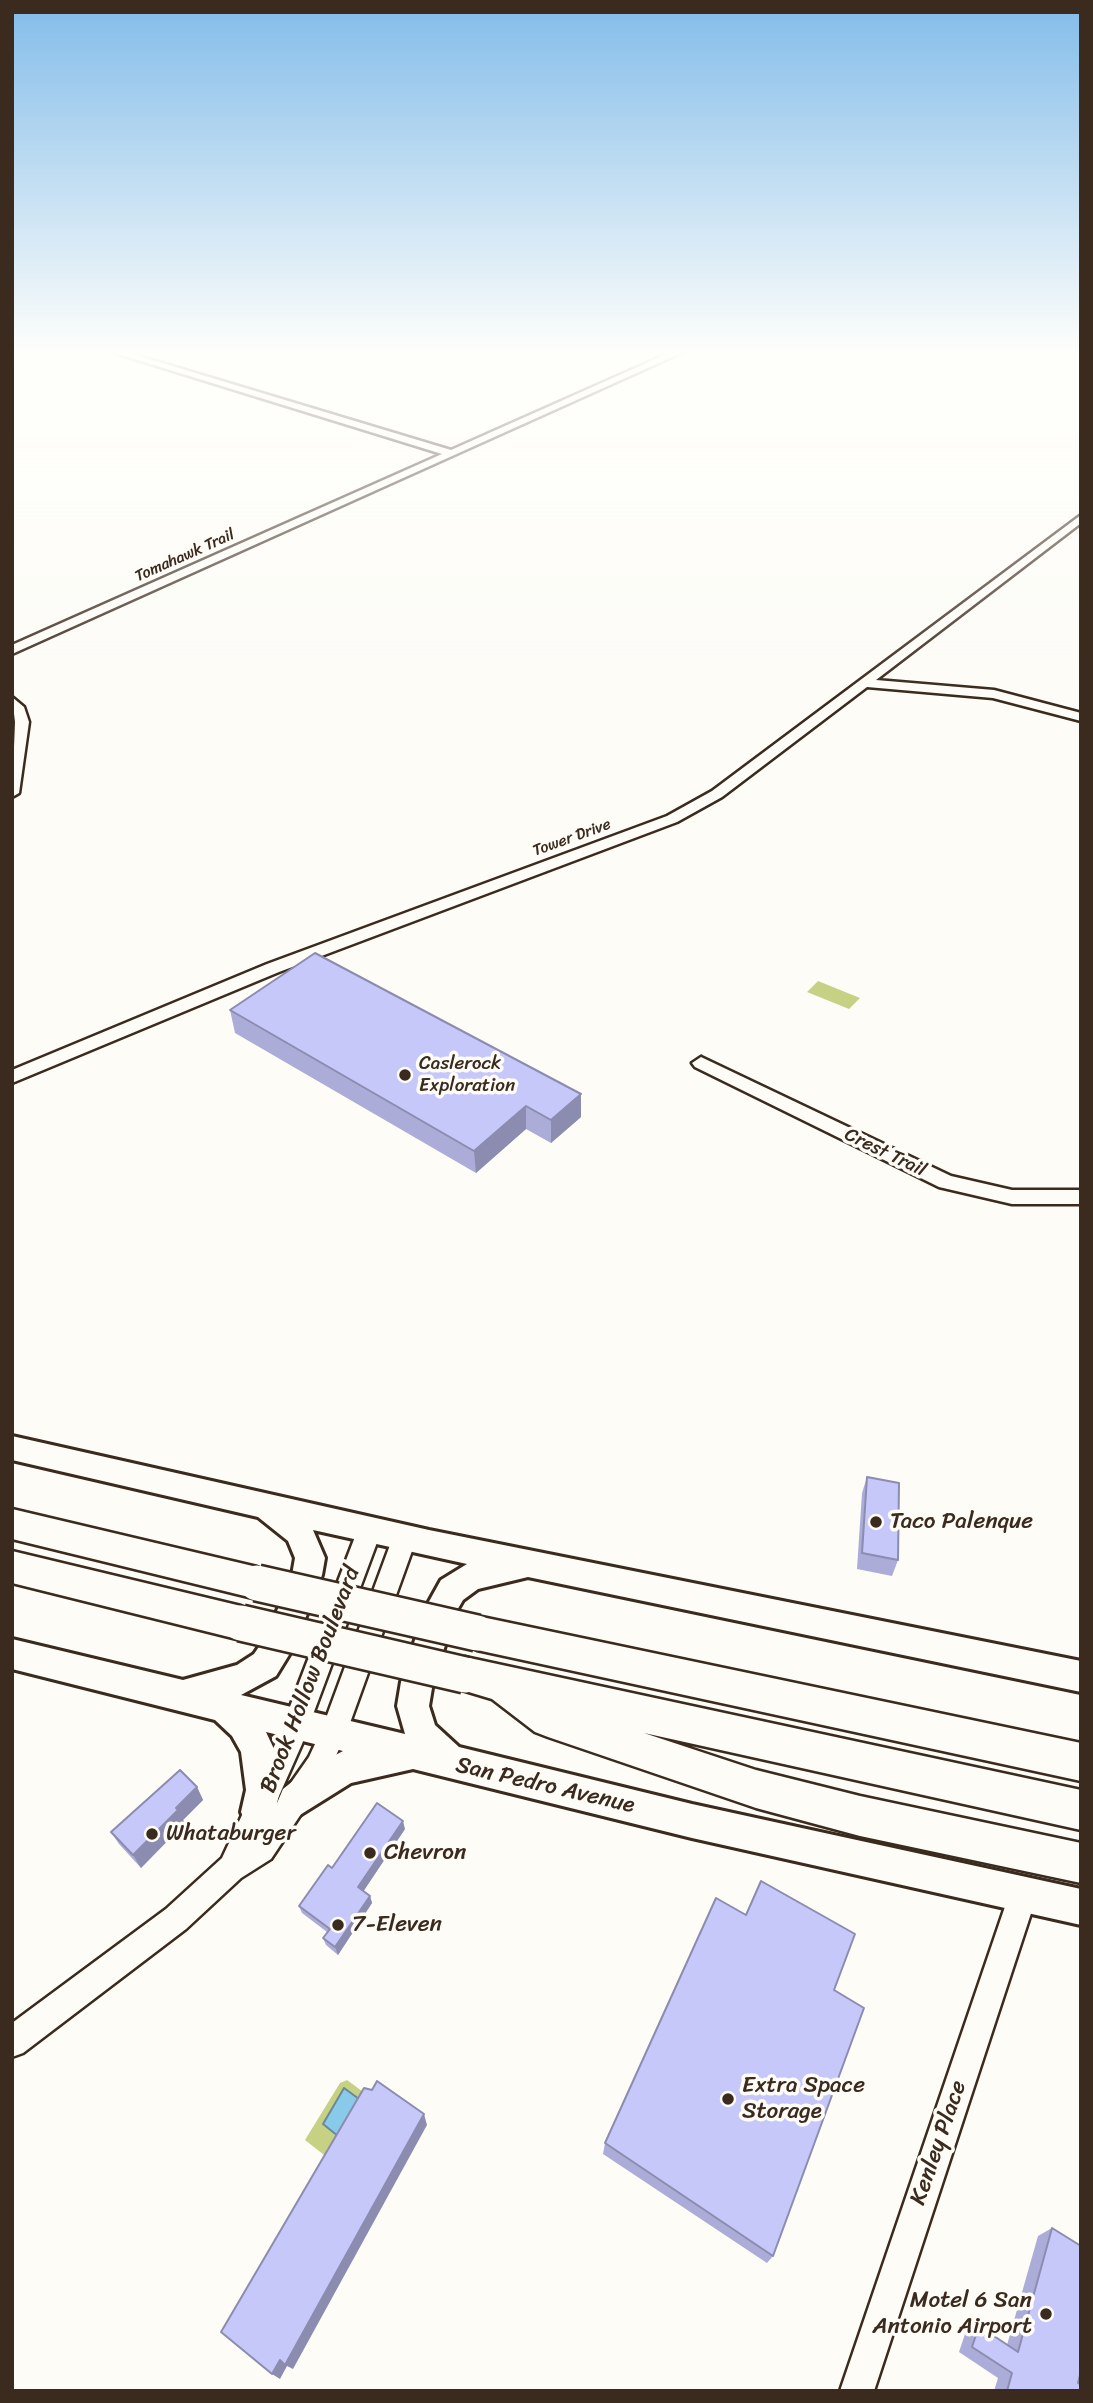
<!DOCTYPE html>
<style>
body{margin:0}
#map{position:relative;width:1093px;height:2403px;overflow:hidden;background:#fdfcf7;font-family:Sriracha,sans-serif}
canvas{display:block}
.frame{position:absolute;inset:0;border:14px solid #3b2a1e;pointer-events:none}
</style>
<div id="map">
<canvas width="1093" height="2403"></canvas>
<div class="frame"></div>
</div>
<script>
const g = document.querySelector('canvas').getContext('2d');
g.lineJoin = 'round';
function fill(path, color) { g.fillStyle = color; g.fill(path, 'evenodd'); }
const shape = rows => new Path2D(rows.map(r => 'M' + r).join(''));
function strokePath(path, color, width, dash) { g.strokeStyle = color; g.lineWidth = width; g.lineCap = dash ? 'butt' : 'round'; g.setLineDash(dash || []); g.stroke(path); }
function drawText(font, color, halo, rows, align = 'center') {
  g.font = font + ' Sriracha,sans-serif'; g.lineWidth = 7; g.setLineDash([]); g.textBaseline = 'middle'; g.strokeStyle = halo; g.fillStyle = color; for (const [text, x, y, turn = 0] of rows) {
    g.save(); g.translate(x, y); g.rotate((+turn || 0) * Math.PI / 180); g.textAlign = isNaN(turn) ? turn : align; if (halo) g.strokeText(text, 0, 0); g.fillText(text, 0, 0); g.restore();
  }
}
const green = shape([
 [818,981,860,998,849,1009,807,992],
 [347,2080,370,2097,333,2162,305,2140,340,2083]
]);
const water = shape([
 [344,2088,359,2099,338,2136,323,2124,344,2088]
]);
const minor = shape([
 [115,353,129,353,451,450,669,353,681,353,12,654,12,645,442,454,115,353],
 [1081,515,1081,523,876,680,994,690,1081,713,1081,721,993,698,867,687,722,797,677,822,279,972,12,1083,12,1070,267,964,667,816,712,791,1081,515],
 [12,697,24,707,29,722,19,793,12,797,15,722,12,697],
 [701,1057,951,1176,1012,1190,1081,1190,1081,1204,1012,1204,939,1187,695,1067,692,1063,701,1057],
 [370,1519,378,1522,382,1529,302,1744,274,1807,309,1757,322,1729,393,1537,397,1530,405,1526,413,1530,417,1537,346,1734,327,1775,271,1859,241,1878,186,1929,23,2053,12,2057,12,2023,166,1909,222,1858,278,1738,358,1529,362,1522,370,1519],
 [1023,1881,1033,1885,1037,1895,874,2391,840,2391,1009,1895,1013,1885,1023,1881]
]);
const major = shape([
 [12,1436,429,1530,1081,1661,1081,1692,528,1577,478,1589,463,1600,456,1612,433,1682,429,1706,435,1725,459,1747,692,1804,1081,1889,1081,1925,692,1838,413,1769,351,1783,295,1818,283,1813,278,1801,283,1789,307,1770,343,1751,266,1732,274,1749,280,1790,275,1812,270,1824,258,1829,246,1824,241,1812,246,1790,241,1752,232,1736,215,1720,12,1669,12,1639,183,1680,237,1665,254,1654,267,1635,292,1575,295,1558,288,1541,258,1517,12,1460,12,1436],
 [313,1530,467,1564,441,1580,426,1607,401,1682,397,1706,405,1734,241,1695,276,1676,295,1645,322,1575,325,1558,313,1530]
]);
const highway = shape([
 [12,1509,257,1567,269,1572,275,1583,269,1594,257,1599,12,1539,12,1509],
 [12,1551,241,1606,254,1611,259,1623,254,1635,241,1640,12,1583,12,1551],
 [477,1616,1081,1743,1081,1781,477,1650,464,1645,459,1633,464,1621,477,1616],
 [465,1657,1081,1790,1081,1830,644,1733,756,1770,860,1796,1081,1843,1081,1883,860,1836,756,1808,548,1737,535,1732,492,1699,452,1687,447,1675,452,1663,465,1657]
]);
const highwayBridge = shape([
 [257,1583,477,1633],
 [241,1623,465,1675]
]);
const wall = shape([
 [230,1010,581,1117,551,1143,526,1129,476,1173,235,1033],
 [867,1477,898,1560,892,1576,857,1569,862,1493],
 [197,1787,203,1800,183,1820,185,1823,141,1868,119,1844,111,1832],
 [405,1829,363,1891,370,1896,372,1903,338,1955,326,1945,323,1938,327,1932,302,1913,299,1906,332,1868],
 [834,1990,773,2256,767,2263,603,2154,605,2143],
 [1052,2228,1078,2383,1081,2391,994,2391,998,2378,959,2352,966,2331,979,2326,1007,2345,1038,2236]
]);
const shadedWall = shape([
 [581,1094,581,1117,551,1143,551,1120],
 [526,1106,526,1129,476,1173,474,1151],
 [197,1787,203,1800,183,1820,185,1823,141,1868,133,1855,176,1808],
 [403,1821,405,1829,361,1895,358,1887],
 [370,1896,372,1903,338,1955,335,1947],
 [424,2114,427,2125,293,2369,287,2366,280,2379,272,2374]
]);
const building = shape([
 [315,953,581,1094,551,1120,526,1106,474,1151,230,1010,315,953],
 [867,1477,899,1483,898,1560,862,1553,867,1477],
 [180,1770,197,1787,176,1808,178,1810,133,1855,111,1832,180,1770],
 [377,1803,403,1821,358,1887,370,1896,335,1947,323,1938,330,1929,299,1906,328,1865,332,1868,377,1803],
 [761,1881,855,1934,834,1990,864,2008,773,2256,605,2143,716,1898,746,1915,761,1881],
 [377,2081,424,2114,285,2365,280,2360,272,2374,221,2332,364,2088,372,2090,377,2081],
 [1052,2228,1081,2246,1081,2371,1078,2383,1081,2385,1081,2391,1007,2391,1012,2373,972,2347,979,2326,1018,2352,1052,2228]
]);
const markers = [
 [405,1075,7,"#3b2a1e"],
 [876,1522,7,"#3b2a1e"],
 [152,1834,7,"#3b2a1e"],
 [370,1853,7,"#3b2a1e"],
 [338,1925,7,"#3b2a1e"],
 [728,2099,7,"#3b2a1e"],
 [1046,2314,7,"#3b2a1e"]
];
const farStreetnames = [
 ["Tomahawk Trail",185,556,-24],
 ["Tower Drive",572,838,-20]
];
const poiNames = [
 ["Caslerock",419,1064],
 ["Exploration",419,1086]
];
const streetNames = [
 ["Crest Trail",885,1153,26]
];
const nearPoinames = [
 ["Taco Palenque",890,1522],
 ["Whataburger",166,1834],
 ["Chevron",384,1853],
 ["7-Eleven",352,1925],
 ["Extra Space",742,2086],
 ["Storage",742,2112],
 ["Motel 6 San",1032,2301,"right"],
 ["Antonio Airport",1032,2327,"right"]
];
const nearStreetnames = [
 ["Brook Hollow Boulevard",311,1680,-69],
 ["San Pedro Avenue",545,1786,13],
 ["Kenley Place",939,2143,-71]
];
fill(green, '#c6d184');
fill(water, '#89c9ea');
strokePath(water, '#6a8998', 2);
strokePath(minor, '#3b2a1e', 5);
strokePath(major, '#3b2a1e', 6);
strokePath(highway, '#3b2a1e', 5);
fill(minor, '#fdfcf7');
fill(major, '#fdfcf7');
fill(highway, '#fdfcf7');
strokePath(highwayBridge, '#3b2a1e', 40, []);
strokePath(highwayBridge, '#fdfcf7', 35);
fill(wall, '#abacd7');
fill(shadedWall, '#8b8caf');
fill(building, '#c7c8fa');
strokePath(building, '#8b8caf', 2);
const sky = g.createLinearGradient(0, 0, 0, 690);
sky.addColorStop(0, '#82bce9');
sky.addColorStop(0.51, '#fefefb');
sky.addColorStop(1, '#fefefb00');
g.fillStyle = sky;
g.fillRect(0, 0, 1093, 690);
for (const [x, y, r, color] of markers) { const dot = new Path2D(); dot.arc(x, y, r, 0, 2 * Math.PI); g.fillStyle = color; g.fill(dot); strokePath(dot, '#fdfcf7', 2.5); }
drawText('16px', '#3b2a1e', '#fdfcf7', farStreetnames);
drawText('19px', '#3b2a1e', '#fdfcf7', poiNames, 'left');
drawText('19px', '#3b2a1e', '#fdfcf7', streetNames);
drawText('23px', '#3b2a1e', '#fdfcf7', nearPoinames, 'left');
drawText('23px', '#3b2a1e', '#fdfcf7', nearStreetnames);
</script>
